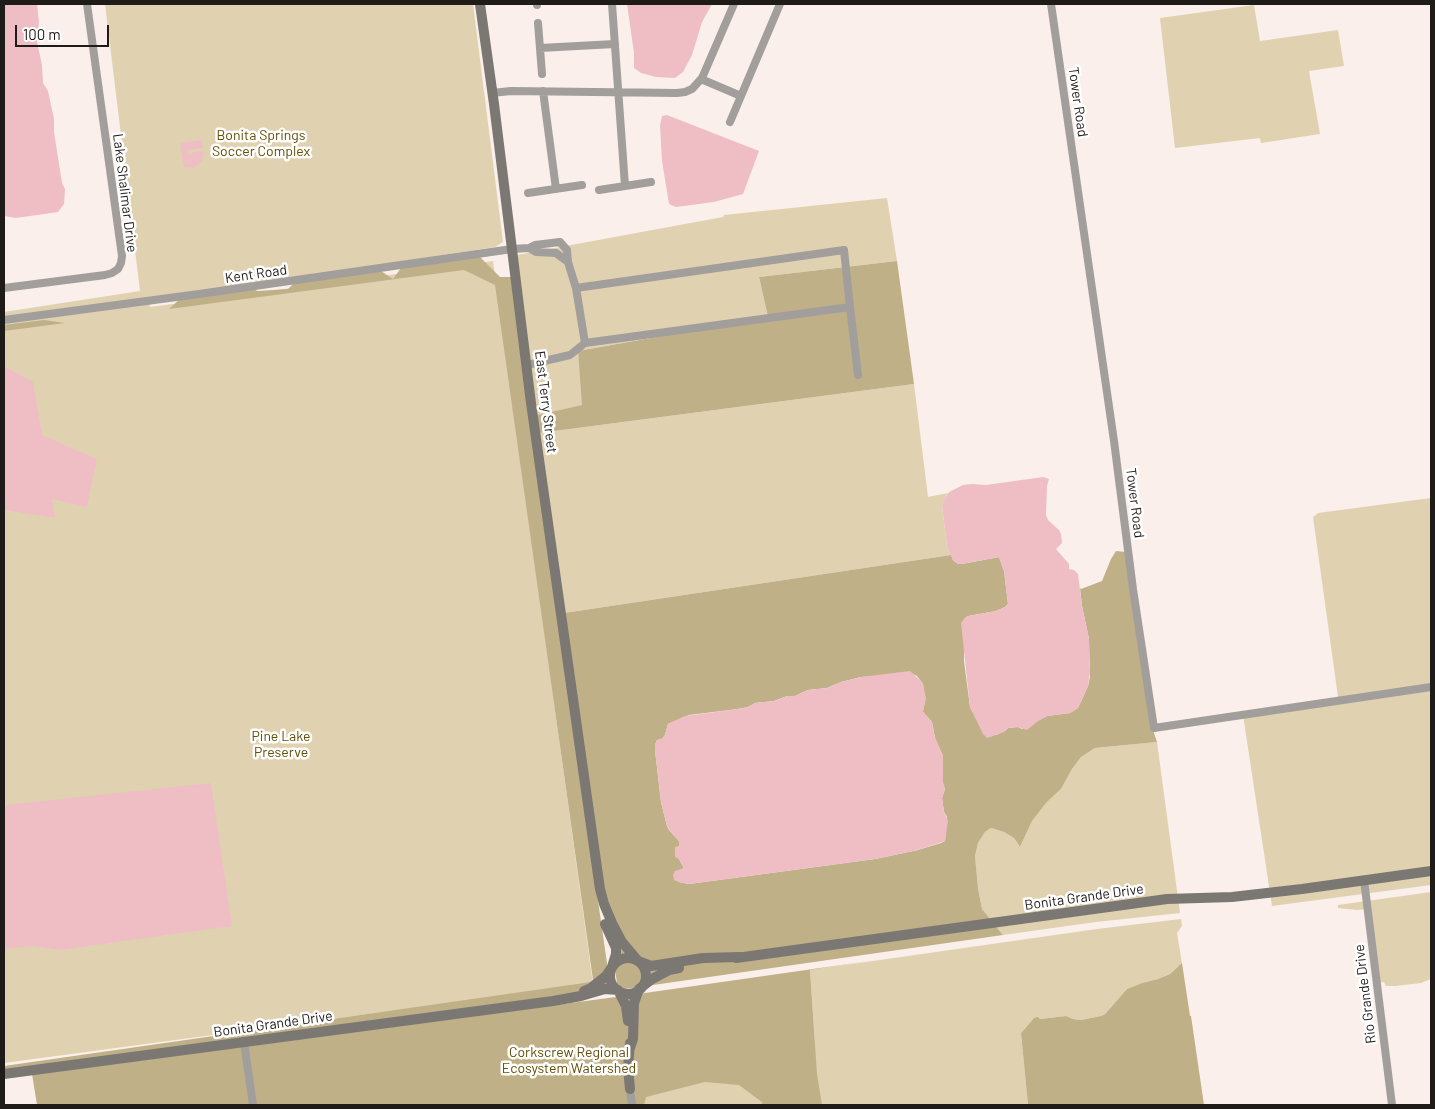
<!DOCTYPE html>
<style>
body{margin:0}
#map{position:relative;width:1435px;height:1109px;overflow:hidden;background:#faefea;font-family:Barlow,sans-serif}
canvas{display:block}
.frame{position:absolute;inset:0;border:5px solid #1f1b19;pointer-events:none}
.scale{position:absolute;left:15px;top:25px;width:94px;height:22px;box-sizing:border-box;border:2px solid #1f1b19;border-top:0;padding-left:6px;font-size:15px;line-height:18px;white-space:nowrap;color:#1f1b19;-webkit-text-stroke:4px #fff;paint-order:stroke}
</style>
<div id="map">
<canvas width="1435" height="1109"></canvas>
<div class="frame"></div>
<div class="scale">100 m</div>
</div>
<script>
const g = document.querySelector('canvas').getContext('2d');
g.lineJoin = 'round';
function fill(path, color) { g.fillStyle = color; g.fill(path, 'evenodd'); }
const shape = rows => new Path2D(rows.map(r => 'M' + r).join(''));
function strokePath(path, color, width, dash) { g.strokeStyle = color; g.lineWidth = width; g.lineCap = dash ? 'butt' : 'round'; g.setLineDash(dash || []); g.stroke(path); }
function drawText(font, color, halo, rows, align = 'center') {
  g.font = font + ' Barlow,sans-serif'; g.lineWidth = 5; g.setLineDash([]); g.textBaseline = 'middle'; g.strokeStyle = halo; g.fillStyle = color; for (const [text, x, y, turn = 0] of rows) {
    g.save(); g.translate(x, y); g.rotate((+turn || 0) * Math.PI / 180); g.textAlign = isNaN(turn) ? turn : align; if (halo) g.strokeText(text, 0, 0); g.fillText(text, 0, 0); g.restore();
  }
}
const green = shape([
 [105,4,473,4,503,242,495,247,149,300,150,307,493,261,593,984,4,1063,4,312,140,291],
 [1254,5,1260,41,1338,30,1344,66,1309,71,1320,134,1261,143,1260,138,1175,148,1160,18],
 [887,198,897,261,759,277,768,317,578,351,583,405,537,415,517,255,723,217,724,215],
 [914,384,928,497,948,493,944,500,942,505,947,547,951,555,564,613,539,433],
 [1431,498,1431,885,1272,906,1243,715,1339,704,1313,517,1318,513],
 [1157,742,1180,913,1096,922,1003,935,982,909,978,888,975,856,978,843,985,832,991,828,1004,832,1014,838,1020,847,1032,821,1047,802,1061,789,1072,769,1081,757,1095,748],
 [1431,892,1431,979,1421,983,1396,986,1386,986,1384,982,1377,983,1367,909,1357,910,1338,908,1338,905],
 [1181,919,1182,926,1177,933,1182,963,1170,974,1158,979,1142,983,1127,989,1105,1014,1101,1016,1081,1020,1073,1019,1066,1016,1040,1019,1034,1018,1021,1033,1028,1105,642,1105,627,1000,815,1046,810,970,1097,929]
]);
const forest = shape([
 [480,257,500,277,512,277,570,706,611,991,4,1071,4,1066,591,982,593,980,495,285,464,270,169,309,183,296,247,287,258,291,288,289,295,282,378,269,393,279,401,268],
 [897,261,914,384,539,433,537,415,582,405,578,351,768,317,759,277],
 [44,320,65,323,4,331,4,325],
 [1116,551,1126,552,1153,730,1157,742,1095,748,1081,757,1072,769,1061,789,1047,802,1032,821,1020,847,1014,838,1004,832,991,828,985,832,978,843,975,856,978,888,982,909,1003,935,618,990,564,613,951,555,953,560,958,564,962,564,999,557,1004,571,1008,604,1005,607,996,611,968,616,964,619,964,661,970,707,984,734,996,735,1005,731,1008,728,1018,727,1022,729,1047,716,1070,713,1078,708,1088,686,1090,677,1089,639,1082,606,1080,588,1081,589,1102,581,1111,559],
 [913,674,917,676,923,684,925,703,923,707,923,712,932,722,935,738,943,756,943,783,945,789,942,798,944,812,947,817,945,841,941,843,918,850,875,859,689,884,679,882,680,870,684,868,675,852,675,849,680,846,679,841,669,830,667,826,661,802,655,750,655,745,657,740,662,739,665,735,668,724,689,715,738,709,748,707,755,703,774,701,787,696,795,696,808,690,827,688,841,682,861,677],
 [876,960,810,970,817,1074,822,1105,762,1105,762,1102,739,1085,705,1082,646,1097,644,1105,37,1105,32,1074,631,995],
 [1182,963,1190,1016,1191,1016,1204,1105,1028,1105,1021,1033,1034,1018,1038,1017,1040,1019,1066,1016,1073,1019,1081,1020,1101,1016,1105,1014,1127,989,1142,983,1158,979,1170,974]
]);
const water = shape([
 [4,4,37,4,39,22,37,42,42,65,43,83,48,91,54,119,54,132,62,183,65,189,64,204,58,212,16,218,4,216],
 [627,4,712,4,702,22,692,55,683,72,675,78,656,77,641,73,634,68,634,53],
 [667,115,759,151,743,194,714,202,676,207,669,204,662,161,660,126,662,116],
 [202,140,203,148,188,150,188,153,191,155,193,152,204,151,202,161,194,168,184,167,180,143],
 [4,366,33,382,42,435,97,459,87,507,52,499,55,518,4,510],
 [1043,477,1049,479,1047,486,1046,515,1048,520,1059,530,1061,534,1062,543,1056,549,1069,564,1069,569,1074,570,1078,574,1082,606,1089,639,1089,658,1090,672,1088,686,1078,708,1070,713,1047,716,1038,721,1027,730,1018,727,1008,728,1005,731,996,735,987,738,983,734,970,707,961,623,964,619,968,616,996,611,1005,607,1008,604,1004,571,999,557,962,564,958,564,953,560,947,547,942,505,944,500,949,492,963,485,972,484,986,485],
 [910,671,920,680,923,684,926,698,923,712,932,722,935,738,943,756,943,783,945,789,942,798,944,812,948,821,945,841,918,850,875,859,689,884,679,882,674,880,673,875,675,871,684,868,679,859,675,857,675,847,679,846,679,841,669,830,667,826,661,802,655,750,655,745,657,740,662,739,665,735,668,724,685,716,738,709,748,707,755,703,774,701,787,696,795,696,808,690,827,688,841,682,861,677],
 [211,783,232,926,60,950,33,946,4,949,4,805]
]);
const street = shape([
 [537,4,537,5],
 [612,4,625,186],
 [1051,4,1114,441,1133,589,1154,728,1431,687],
 [538,23,542,74],
 [540,48,615,44],
 [701,79,741,96],
 [543,91,556,189],
 [492,93,511,91,677,93,685,92,692,89,702,78,734,4],
 [730,122,780,4],
 [599,190,651,182],
 [528,193,582,185],
 [529,248,535,245,560,242,567,250,568,262],
 [4,288,105,275,112,273,118,269,121,263,122,256,87,4],
 [576,288,844,250,850,307,585,343],
 [850,307,858,375],
 [4,320,199,294,512,249,529,248,536,252,556,253,568,262,576,288,585,343,570,355,527,365],
 [1364,880,1392,1105],
 [244,1042,253,1105],
 [630,1089,632,1105]
]);
const secondary = shape([
 [480,4,494,104,531,403,600,889,604,904,612,923,622,942,638,961,651,966,703,958,740,957],
 [736,958,1167,899,1232,897,1302,889,1431,871],
 '610 976a18 18 0 1 1 36 0a18 18 0 1 1-36 0Z',
 [584,991,591,988,606,976,612,967,616,954,616,948,605,924],
 [630,1048,633,1039,634,1003,639,989,652,979,669,970,679,968],
 [4,1074,553,1001,581,996,605,989,618,990,626,1006,628,1021],
 [630,1089,628,1068,630,1043]
]);
const streetNames = [
 ["Tower Road",1078,102,82],
 ["Lake Shalimar Drive",125,193,83],
 ["Kent Road",256,274,-8],
 ["East Terry Street",546,402,83],
 ["Tower Road",1135,503,83],
 ["Bonita Grande Drive",1084,897,-8],
 ["Rio Grande Drive",1365,994,-97],
 ["Bonita Grande Drive",273,1024,-8]
];
const parkNames = [
 ["Bonita Springs",261,135],
 ["Soccer Complex",261,151],
 ["Pine Lake",281,736],
 ["Preserve",281,752],
 ["Corkscrew Regional",569,1052],
 ["Ecosystem Watershed",569,1068]
];
fill(green, '#e0d2b0');
fill(forest, '#c0b088');
fill(water, '#efbec5');
strokePath(street, '#a29e9b', 8);
strokePath(secondary, '#7b7772', 10);
drawText('14px', '#1f1b19', '#fff', streetNames);
drawText('14px', '#654e05', '#fff', parkNames);
</script>
